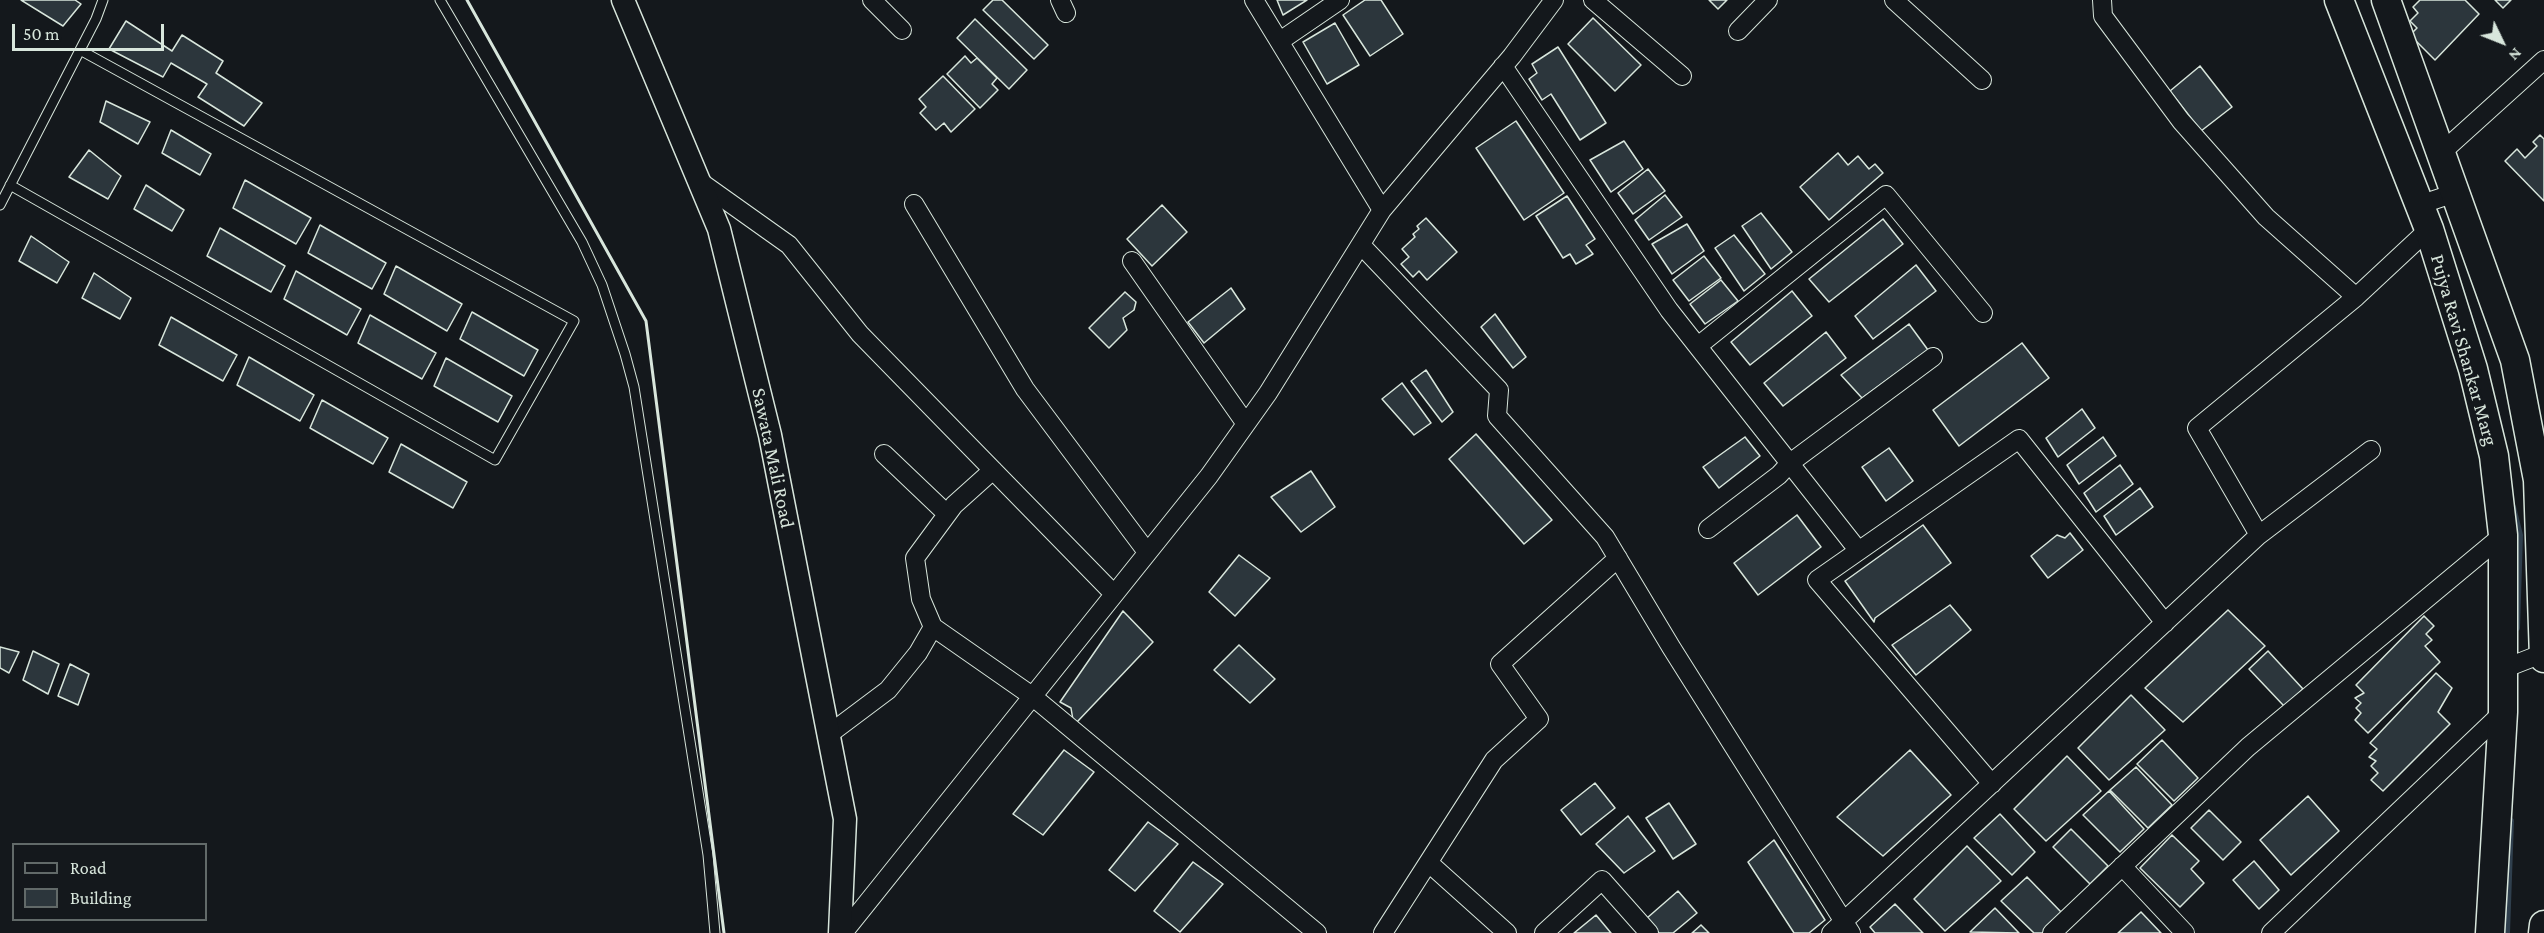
<!DOCTYPE html>
<style>
body{margin:0}
#map{position:relative;width:2544px;height:933px;overflow:hidden;background:#14181c;font-family:"Crimson Pro",serif}
canvas{display:block}
.legend{position:absolute;left:12px;top:843px;width:195px;height:78px;box-sizing:border-box;background:#14181c;border:2px solid #626a69;margin:0;padding:8px 10px;list-style:none;font-size:18px;color:#d8e6dc}
.legend li{display:flex;align-items:center;gap:12px;height:30px}
.legend b{width:30px;border:2px solid #626a69}
.north{position:absolute;left:2472px;top:12px;width:60px;height:60px;-webkit-text-stroke:4px #14181c;paint-order:stroke;rotate:133deg;font-size:16px;font-weight:700;line-height:24px;text-align:center;color:#d8e6dc}
.north::after{content:'';display:block;margin:auto;width:21px;height:27px;background:#d8e6dc;clip-path:polygon(50% 0,100% 100%,50% 72%,0 100%)}
.scale{position:absolute;left:12px;top:24px;width:152px;height:27px;box-sizing:border-box;border:3px solid #d8e6dc;border-top:0;padding-left:8px;font-size:18px;line-height:21px;white-space:nowrap;color:#d8e6dc;-webkit-text-stroke:4px #14181c;paint-order:stroke}
</style>
<div id="map">
<canvas width="2544" height="933"></canvas>
<ul class="legend">
<li><b style="height:8px;background:#14181c"></b>Road</li>
<li><b style="height:16px;background:#2c363c"></b>Building</li>
</ul>
<div class="north">N</div>
<div class="scale">50 m</div>
</div>
<script>
const g = document.querySelector('canvas').getContext('2d');
g.lineJoin = 'round';
const shape = rows => new Path2D(rows.map(r => 'M' + r).join(''));
function strokePath(path, color, width, dash) { g.strokeStyle = color; g.lineWidth = width; g.lineCap = dash ? 'butt' : 'round'; g.setLineDash(dash || []); g.stroke(path); }
function fill(path, color) { g.fillStyle = color; g.fill(path, 'evenodd'); }
function drawText(font, color, halo, rows, align = 'center') {
  g.font = font + ' "Crimson Pro",serif'; g.lineWidth = 4.5; g.setLineDash([]); g.textBaseline = 'middle'; g.strokeStyle = halo; g.fillStyle = color; for (const [text, x, y, turn = 0] of rows) {
    g.save(); g.translate(x, y); g.rotate((+turn || 0) * Math.PI / 180); g.textAlign = isNaN(turn) ? turn : align; if (halo) g.strokeText(text, 0, 0); g.fillText(text, 0, 0); g.restore();
  }
}
const stream = shape([
 [2513,507,2520,535,2517,628],
 [2507,933,2511,821]
]);
const building = shape([
 [21,0,75,0,81,4,63,26,21,0],
 [993,0,1002,0,1048,45,1034,59,983,10,993,0],
 [1277,0,1307,0,1283,15,1277,0],
 [1365,0,1381,0,1403,34,1370,56,1343,15,1365,0],
 [1709,0,1727,0,1718,9,1709,0],
 [2420,0,2465,0,2479,14,2435,60,2410,35,2417,28,2410,21,2418,13,2413,7,2420,0],
 [2495,0,2511,0,2503,8,2495,0],
 [1593,18,1641,65,1615,91,1568,44,1593,18],
 [975,19,1027,70,1009,89,957,38,975,19],
 [126,21,172,51,182,35,223,61,216,73,262,103,244,126,198,97,207,84,171,63,163,77,109,49,126,21],
 [1335,23,1359,65,1327,84,1303,42,1335,23],
 [1558,47,1606,123,1580,140,1551,94,1542,100,1529,79,1537,73,1532,64,1558,47],
 [965,56,971,63,977,58,997,78,992,84,998,90,980,108,947,74,965,56],
 [2200,66,2232,107,2201,131,2170,91,2200,66],
 [943,76,975,109,951,132,944,123,936,130,920,113,926,107,919,99,943,76],
 [106,101,150,122,138,144,100,122,106,101],
 [1516,121,1564,193,1524,220,1476,148,1516,121],
 [171,130,211,154,200,175,162,153,171,130],
 [2540,135,2544,139,2544,201,2505,161,2517,149,2525,158,2537,146,2533,142,2540,135],
 [1624,141,1643,169,1611,192,1590,160,1624,141],
 [89,150,121,176,108,199,69,177,89,150],
 [1838,153,1848,165,1858,156,1869,169,1875,164,1883,173,1829,220,1800,187,1838,153],
 [1648,169,1665,191,1633,214,1618,193,1648,169],
 [245,180,311,218,296,244,233,208,245,180],
 [146,185,184,210,172,231,134,209,146,185],
 [1665,195,1682,217,1649,240,1635,220,1665,195],
 [1567,196,1595,239,1586,245,1593,254,1576,264,1570,254,1563,258,1536,216,1567,196],
 [1162,205,1187,232,1152,266,1127,239,1162,205],
 [1761,213,1792,252,1771,269,1742,226,1761,213],
 [1426,218,1457,252,1427,280,1419,271,1413,277,1401,264,1409,257,1402,249,1415,237,1413,234,1419,229,1417,226,1426,218],
 [1883,219,1903,244,1829,302,1809,279,1883,219],
 [1687,224,1704,251,1672,274,1652,244,1687,224],
 [320,225,386,263,372,289,308,253,320,225],
 [220,228,285,266,271,292,207,256,220,228],
 [1734,235,1765,274,1744,291,1715,248,1734,235],
 [31,236,69,262,57,283,19,261,31,236],
 [1704,256,1721,278,1689,301,1673,280,1704,256],
 [1916,265,1936,291,1873,339,1855,316,1916,265],
 [396,266,462,304,447,331,384,294,396,266],
 [296,271,361,309,347,335,284,299,296,271],
 [94,273,131,298,120,319,82,298,94,273],
 [1721,280,1738,301,1705,324,1690,304,1721,280],
 [1231,288,1245,309,1204,343,1188,322,1231,288],
 [1792,291,1812,316,1750,365,1731,342,1792,291],
 [1125,292,1136,302,1134,310,1123,318,1127,330,1109,348,1089,328,1125,292],
 [472,312,538,350,524,376,460,339,472,312],
 [1495,314,1526,357,1513,368,1481,327,1495,314],
 [370,315,436,353,422,379,358,343,370,315],
 [171,317,237,355,223,381,159,345,171,317],
 [1909,324,1928,350,1862,398,1841,375,1909,324],
 [1826,332,1846,358,1783,406,1764,383,1826,332],
 [2022,343,2049,378,1959,446,1933,410,2022,343],
 [249,357,314,395,300,421,237,385,249,357],
 [446,358,512,396,498,422,434,386,446,358],
 [1426,370,1453,412,1442,422,1411,381,1426,370],
 [1402,383,1431,423,1414,435,1382,399,1402,383],
 [322,400,388,438,373,464,310,428,322,400],
 [2082,409,2095,428,2058,457,2046,438,2082,409],
 [1476,434,1552,520,1524,544,1449,459,1476,434],
 [1745,437,1760,456,1719,488,1703,467,1745,437],
 [2103,437,2116,456,2079,484,2067,465,2103,437],
 [401,444,467,482,453,508,389,472,401,444],
 [1889,448,1913,481,1886,501,1862,467,1889,448],
 [2120,465,2133,484,2096,512,2084,493,2120,465],
 [1311,471,1335,507,1301,532,1271,497,1311,471],
 [2140,488,2153,507,2116,535,2104,516,2140,488],
 [1797,515,1821,547,1758,595,1734,563,1797,515],
 [1923,525,1951,563,1875,618,1874,622,1845,581,1923,525],
 [2070,533,2083,550,2048,578,2031,556,2057,535,2065,538,2070,533],
 [1239,555,1270,578,1235,616,1209,592,1239,555],
 [1950,605,1971,630,1916,675,1892,645,1950,605],
 [2228,610,2265,646,2183,722,2145,688,2228,610],
 [1123,611,1153,642,1077,722,1073,720,1071,708,1060,702,1123,611],
 [2424,616,2434,626,2426,634,2432,640,2425,646,2440,662,2368,733,2355,720,2361,713,2356,708,2361,703,2355,698,2364,693,2356,685,2424,616],
 [1239,645,1275,679,1250,703,1214,670,1239,645],
 [0,647,19,652,9,673,0,668,0,647],
 [33,651,59,664,48,694,23,680,33,651],
 [2268,651,2303,689,2284,706,2249,669,2268,651],
 [70,664,89,674,78,705,58,696,70,664],
 [2436,673,2452,688,2438,712,2450,724,2383,791,2371,780,2378,773,2371,766,2376,761,2369,757,2377,749,2370,743,2436,673],
 [2131,695,2165,730,2109,780,2078,748,2131,695],
 [2162,740,2198,778,2174,801,2137,764,2162,740],
 [1064,750,1094,772,1043,835,1013,814,1064,750],
 [1910,750,1951,795,1883,856,1837,817,1910,750],
 [2067,756,2101,791,2046,841,2014,809,2067,756],
 [2136,767,2172,805,2148,828,2110,790,2136,767],
 [1595,783,1615,808,1581,835,1561,810,1595,783],
 [2109,791,2144,829,2120,852,2083,815,2109,791],
 [2308,796,2339,831,2291,875,2260,840,2308,796],
 [1669,803,1696,844,1673,859,1646,818,1669,803],
 [2209,810,2241,842,2223,860,2191,828,2209,810],
 [2000,814,2035,852,2012,875,1974,838,2000,814],
 [1628,816,1655,851,1624,873,1596,844,1628,816],
 [1148,822,1178,844,1135,891,1109,870,1148,822],
 [2071,829,2108,866,2090,884,2053,847,2071,829],
 [2172,835,2199,861,2191,869,2204,883,2180,907,2140,868,2172,835],
 [1774,840,1825,920,1809,933,1794,933,1748,862,1774,840],
 [1967,846,2001,881,1945,931,1914,899,1967,846],
 [2254,861,2279,890,2259,909,2233,880,2254,861],
 [1193,862,1223,884,1180,932,1154,911,1193,862],
 [2027,877,2063,914,2043,933,2034,933,2001,901,2027,877],
 [1678,891,1697,913,1673,933,1659,933,1647,918,1678,891],
 [1895,904,1923,933,1875,933,1870,927,1895,904],
 [1995,908,2019,933,1970,932,1995,908],
 [2141,912,2161,933,2118,933,2141,912],
 [1596,915,1611,933,1574,933,1596,915],
 [1701,925,1709,933,1692,933,1701,925]
]);
const service = shape([
 [440,0,582,242,602,285,625,354,634,387,708,855,715,933],
 [10,185,495,460,574,321,80,50],
 [0,205,96,19,103,0]
]);
const minor = shape([
 [872,0,902,30],
 [1060,0,1066,13],
 [1254,0,1382,210],
 [1593,0,1682,76],
 [1894,0,1982,80],
 [2102,0,2103,16,2181,121,2266,217,2356,297],
 [1738,31,1768,0],
 [1280,41,1340,0],
 [1503,66,1669,310,1858,550],
 [2441,153,2544,60],
 [699,181,789,245,860,334,1114,594],
 [914,204,1025,389,1147,552],
 [2419,205,2455,193],
 [1361,245,1499,390,1497,416,1605,537,1671,647,1851,933],
 [1132,261,1246,424],
 [1698,346,1886,195,1983,313],
 [884,454,947,514],
 [993,470,954,505,915,558,921,599,933,627,1032,696,1317,933],
 [1708,529,1779,475,1790,463,1933,357],
 [2259,535,2371,450],
 [2503,669,2544,653],
 [828,735,888,690,918,653,933,627],
 [1992,784,1817,580,2019,439,2165,623],
 [1429,863,1507,933],
 [2122,866,2185,933],
 [843,933,1209,476,1268,393,1382,210,1512,56,1554,0],
 [1383,933,1494,760,1539,719,1500,664,1618,558],
 [1544,933,1602,880,1649,933],
 [1831,933,2259,535,2197,428,2356,297,2429,229],
 [2052,933,2248,747,2503,535],
 [2271,933,2503,712]
]);
const tertiary = shape([
 [623,0,719,229,770,435,845,819,840,933]
]);
const primary = shape([
 [2339,0,2429,229,2473,369,2494,456,2503,535,2503,712,2490,933],
 [2386,0,2515,360,2538,480,2544,658],
 [2543,933,2544,925]
]);
const wall = shape([
 [467,0,646,321,724,933]
]);
const streetNames = [
 ["Pujya Ravi Shankar Marg",2464,350,74],
 ["Sawata Mali Road",773,458,78]
];
strokePath(stream, '#2f3f4d', 6);
fill(building, '#2c363c');
strokePath(building, '#d8e6dc', 1.5);
strokePath(service, '#d8e6dc', 11);
strokePath(minor, '#d8e6dc', 20);
strokePath(tertiary, '#d8e6dc', 25);
strokePath(primary, '#d8e6dc', 31);
strokePath(service, '#14181c', 9);
strokePath(minor, '#14181c', 18);
strokePath(tertiary, '#14181c', 22);
strokePath(primary, '#14181c', 28);
strokePath(wall, '#d8e6dc', 3);
drawText('20px', '#d8e6dc', '#14181c', streetNames);
</script>
